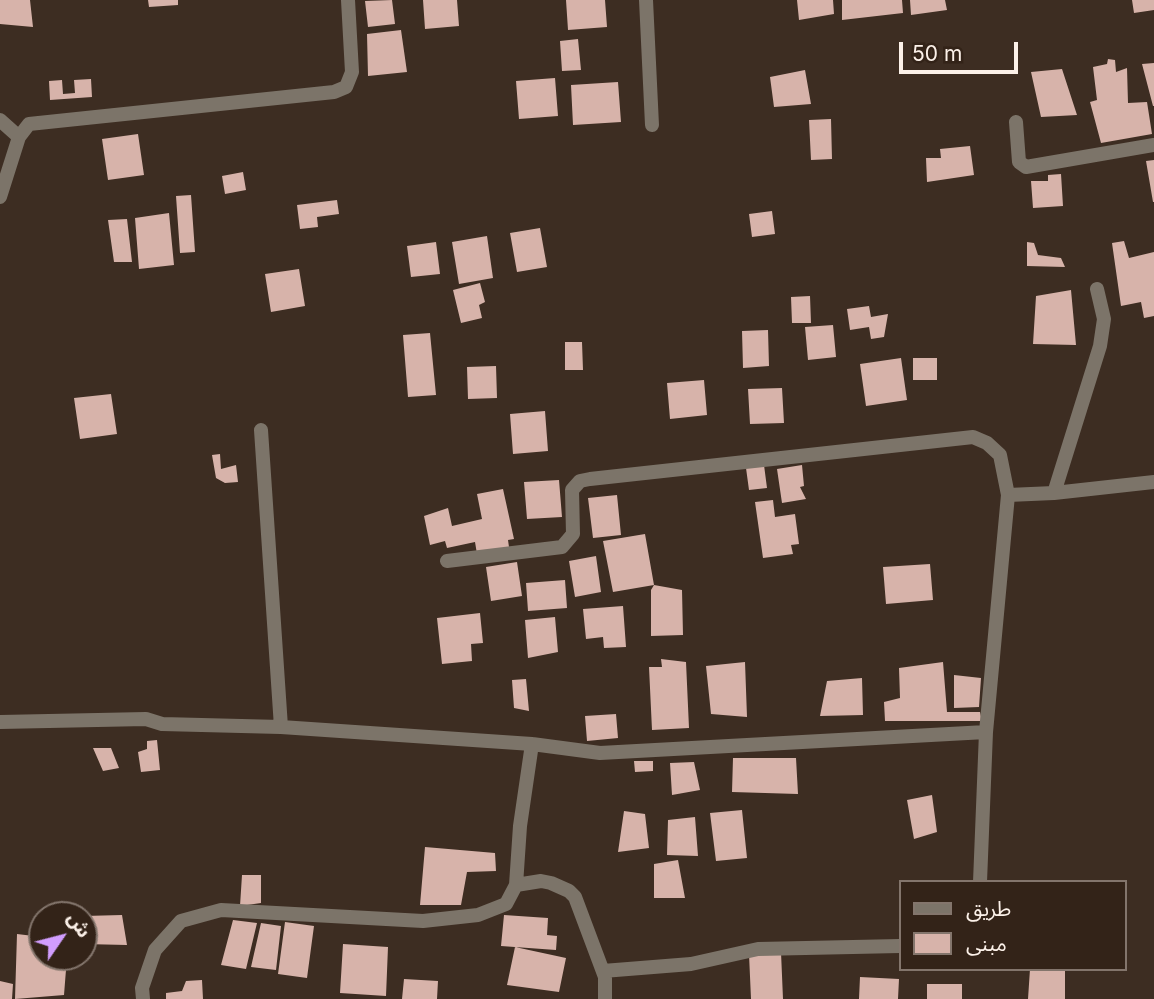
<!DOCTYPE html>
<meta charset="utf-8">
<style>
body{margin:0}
#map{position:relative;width:1154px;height:999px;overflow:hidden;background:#3d2d22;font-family:Inter,"Noto Sans Arabic",sans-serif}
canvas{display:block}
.legend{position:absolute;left:899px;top:880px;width:228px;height:91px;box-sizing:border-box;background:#332318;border:2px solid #83756c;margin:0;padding:9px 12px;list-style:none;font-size:21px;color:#fcf1e9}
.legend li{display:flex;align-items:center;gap:14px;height:35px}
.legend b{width:35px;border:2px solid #83756c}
.north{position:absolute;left:28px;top:901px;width:70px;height:70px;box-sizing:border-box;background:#332318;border:2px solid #83756c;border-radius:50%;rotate:55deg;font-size:19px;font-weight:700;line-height:28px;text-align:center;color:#fcf1e9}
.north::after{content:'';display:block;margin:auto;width:24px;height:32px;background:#d19dfe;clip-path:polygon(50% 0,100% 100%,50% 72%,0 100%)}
.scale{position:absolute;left:899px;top:42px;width:119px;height:32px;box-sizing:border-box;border:4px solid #fcf1e9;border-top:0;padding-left:9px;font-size:21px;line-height:24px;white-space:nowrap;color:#fcf1e9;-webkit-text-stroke:5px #332318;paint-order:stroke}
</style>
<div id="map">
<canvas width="1154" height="999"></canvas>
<ul class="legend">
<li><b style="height:9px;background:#7c7469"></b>طريق</li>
<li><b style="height:19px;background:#d7b3aa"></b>مبنى</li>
</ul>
<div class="north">ش</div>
<div class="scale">50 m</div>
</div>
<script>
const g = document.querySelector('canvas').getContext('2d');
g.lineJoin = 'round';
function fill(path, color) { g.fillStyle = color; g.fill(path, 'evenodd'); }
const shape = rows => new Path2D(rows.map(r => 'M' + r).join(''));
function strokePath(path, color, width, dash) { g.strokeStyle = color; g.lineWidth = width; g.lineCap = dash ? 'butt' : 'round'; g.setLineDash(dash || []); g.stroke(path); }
const building = shape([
 [0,0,30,0,33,27,0,24],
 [148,0,178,0,178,5,149,7],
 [392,0,395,24,368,27,365,1],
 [423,0,457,0,459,26,425,29],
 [566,0,605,0,607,27,568,30],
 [797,0,833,0,834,14,799,20],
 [842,0,902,0,903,13,842,20],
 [910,0,945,0,947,10,911,15],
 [1132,0,1154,0,1154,10,1134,13],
 [401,30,407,72,368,76,367,34],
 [578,39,581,70,562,71,560,41],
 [1108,59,1115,60,1116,72,1127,68,1128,103,1147,102,1152,134,1101,143,1090,102,1097,100,1093,67,1107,64],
 [1154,63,1154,106,1153,106,1142,64],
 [1062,69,1077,115,1041,117,1031,72],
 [805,70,811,104,774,107,770,77],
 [555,78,558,116,519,119,516,81],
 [91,79,92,97,50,100,49,81,62,80,63,94,75,93,74,80],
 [618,82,621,122,573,125,571,85],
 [831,119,832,159,811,160,809,120],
 [138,134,144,175,108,180,102,139],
 [970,146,974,175,927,182,926,158,941,158,940,149],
 [1154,160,1154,202,1153,202,1146,161],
 [243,172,246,190,225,194,222,176],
 [1061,174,1063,206,1033,208,1031,181,1048,181,1048,175],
 [191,195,195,252,180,253,176,196],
 [337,200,339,214,317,217,318,227,300,229,297,205],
 [772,211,775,234,752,237,749,214],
 [169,213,174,265,139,269,135,218],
 [127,219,132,262,114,262,108,220],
 [540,228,547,267,517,272,510,233],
 [487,236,493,278,459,284,452,242],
 [1124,241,1129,258,1154,252,1154,316,1144,318,1141,302,1121,306,1112,243],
 [436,242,440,274,411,277,407,246],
 [1027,242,1034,243,1038,255,1061,258,1065,267,1027,266],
 [299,269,305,306,271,312,265,274],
 [480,283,485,302,479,305,482,318,461,323,453,290],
 [1071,290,1076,345,1033,344,1036,296],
 [810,296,811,323,792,323,791,297],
 [869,306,871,317,888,314,884,337,871,339,869,327,850,330,847,309],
 [833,325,836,357,808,360,805,327],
 [768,330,769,366,743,368,742,331],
 [430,333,436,395,408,397,403,335],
 [565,342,582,342,583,370,565,370],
 [901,358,907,400,866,406,860,364],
 [913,358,937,358,937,380,913,380],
 [496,366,497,398,468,399,467,367],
 [704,380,707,415,670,419,667,383],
 [782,388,784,423,750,424,748,389],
 [111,394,117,434,80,439,74,398],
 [545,411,548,451,513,454,510,414],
 [220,454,221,469,236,465,238,482,225,483,216,478,212,455],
 [764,465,767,488,749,490,746,468],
 [802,465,804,486,800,487,806,499,782,503,777,469],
 [559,480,562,517,527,519,524,482],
 [503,489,514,539,508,540,509,547,477,554,475,542,447,548,445,541,430,545,424,516,448,508,452,526,482,519,477,494],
 [617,495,621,535,593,538,588,498],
 [773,500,775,517,795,514,799,544,791,545,793,554,763,558,755,502],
 [645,534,654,585,613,592,603,541],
 [596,556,601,592,575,597,569,561],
 [517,562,522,596,491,601,486,567],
 [930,564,933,600,886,604,883,567],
 [565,580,567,608,528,611,526,583],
 [654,585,682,590,683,635,651,636,651,590],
 [623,606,626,647,604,648,603,637,586,639,583,609],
 [480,613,483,643,471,644,472,661,442,664,437,618],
 [555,617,558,652,528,658,525,620],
 [661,659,686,662,689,728,652,730,649,667,662,667],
 [745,662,747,717,711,714,706,666],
 [943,662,947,712,980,712,982,721,885,721,884,702,900,698,899,668],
 [954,675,981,678,979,707,954,708],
 [862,678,863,715,820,716,827,681],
 [526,679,529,711,514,708,512,680],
 [616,714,618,738,587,741,585,716],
 [157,740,160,770,141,772,138,752,147,749,147,741],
 [93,748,111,748,119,768,103,771],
 [733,758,796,758,798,794,732,792],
 [634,761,653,761,653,771,635,772],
 [694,762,700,790,672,795,670,763],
 [932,795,937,832,914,839,907,800],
 [742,810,747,858,716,861,710,813],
 [624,811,645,814,649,848,618,852],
 [695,817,698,856,667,855,668,820],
 [425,847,495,853,496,871,467,872,461,905,420,905],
 [678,860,685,898,654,898,654,864],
 [242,875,261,875,261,903,240,906],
 [122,915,127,945,84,944,84,916],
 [504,915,548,918,547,935,557,936,556,950,501,946],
 [233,920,257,923,246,969,221,965],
 [285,922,314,926,307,978,278,974],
 [261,923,281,926,276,970,251,967],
 [17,934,42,937,42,957,67,957,64,995,15,999],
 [343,944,388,947,386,996,340,993],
 [515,947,566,958,559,992,507,985],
 [781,952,783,999,751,999,749,954],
 [1030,969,1065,971,1065,999,1028,999],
 [860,977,899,979,898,999,859,999],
 [404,979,438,981,437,999,402,999],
 [202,980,203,999,166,999,166,993,182,991,186,981],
 [0,981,13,984,12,999,0,999],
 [927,984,962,984,962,999,927,999]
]);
const street = shape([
 [646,0,652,125],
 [0,120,19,137],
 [1016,122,1019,162,1026,167,1154,145],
 [0,197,19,137,29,124,334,92,346,87,352,72,348,0],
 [261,430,281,727],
 [1054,493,1100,346,1104,319,1097,289],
 [447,561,562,547,573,534,572,490,580,481,590,479,973,437,987,443,1000,455,1008,495],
 [0,722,146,719,162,724,281,727,532,744,600,753,986,732,1008,495,1054,493,1154,482],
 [532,744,520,826,516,885,541,881,551,883,569,891,575,897,605,977,605,999],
 [980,882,986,732],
 [603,971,691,964,758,949,900,946],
 [143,999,142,988,155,950,181,921,221,910,423,921,478,915,506,904,516,885]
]);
fill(building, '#d7b3aa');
strokePath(street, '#7c7469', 14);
</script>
